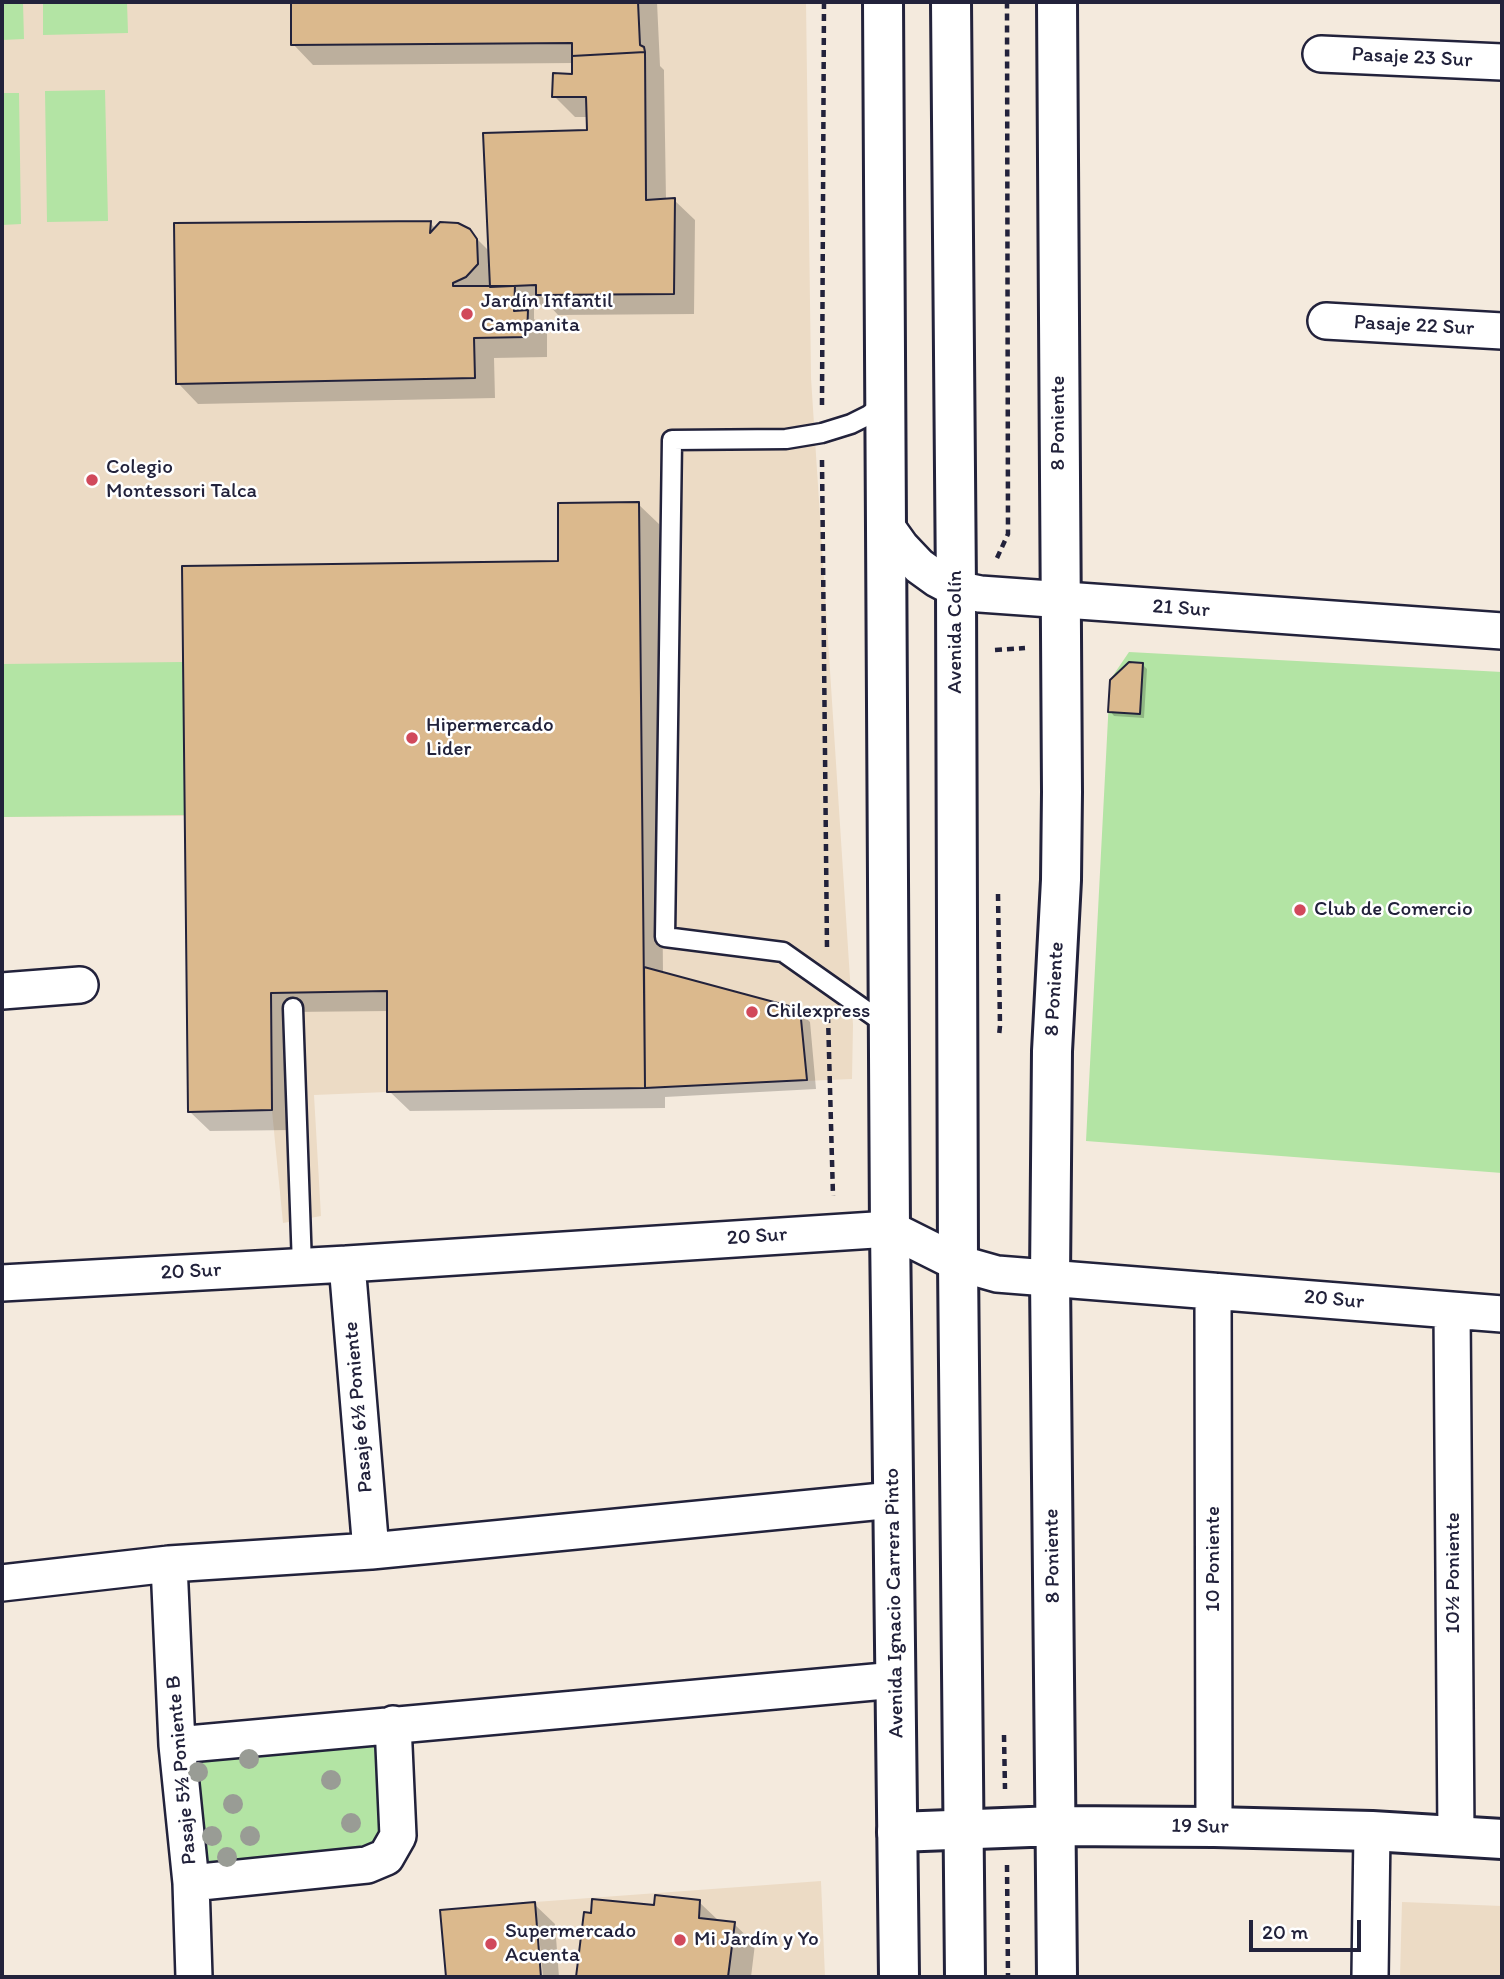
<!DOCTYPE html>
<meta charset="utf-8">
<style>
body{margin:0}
#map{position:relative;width:1504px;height:1979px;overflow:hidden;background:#f4eadd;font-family:Itim,sans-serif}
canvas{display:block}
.frame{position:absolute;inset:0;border:4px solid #22223b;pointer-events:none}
.scale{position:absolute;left:1249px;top:1920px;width:112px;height:32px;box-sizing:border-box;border:4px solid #22223b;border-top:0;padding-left:9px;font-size:21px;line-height:24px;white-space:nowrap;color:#22223b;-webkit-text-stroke:5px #fff;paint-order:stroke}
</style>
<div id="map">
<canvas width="1504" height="1979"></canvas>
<div class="frame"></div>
<div class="scale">20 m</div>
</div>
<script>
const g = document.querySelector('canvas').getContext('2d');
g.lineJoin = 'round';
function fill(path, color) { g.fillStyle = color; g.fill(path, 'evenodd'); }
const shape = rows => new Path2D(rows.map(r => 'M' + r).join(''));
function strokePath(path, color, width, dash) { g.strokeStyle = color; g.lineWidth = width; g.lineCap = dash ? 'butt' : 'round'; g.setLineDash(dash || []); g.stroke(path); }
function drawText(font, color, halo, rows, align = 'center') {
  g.font = font + ' Itim,sans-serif'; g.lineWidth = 5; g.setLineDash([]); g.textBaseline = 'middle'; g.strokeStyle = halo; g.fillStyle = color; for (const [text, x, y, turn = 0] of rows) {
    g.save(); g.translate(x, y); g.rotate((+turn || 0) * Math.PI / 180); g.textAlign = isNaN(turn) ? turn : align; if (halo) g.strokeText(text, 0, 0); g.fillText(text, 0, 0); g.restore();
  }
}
const built = shape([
 [2,2,806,2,811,378,853,1025,852,1079,645,1088,387,1092,314,1095,321,1216,283,1223,272,1111,188,1112,184,816,2,817],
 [821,1881,825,1977,541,1977,535,1902],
 [1402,1902,1502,1906,1502,1977,1400,1977]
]);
const green = shape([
 [2,2,23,2,24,39,2,40],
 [43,2,127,2,128,33,43,35],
 [105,90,108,221,47,222,45,91],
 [2,93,19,93,21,224,2,225],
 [1129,652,1502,672,1502,1173,1086,1141,1110,680],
 [183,662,184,815,2,817,2,664],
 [367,1742,376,1747,380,1838,364,1850,204,1868,187,1769,207,1756]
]);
const shadow = shape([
 [293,2,657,2,660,66,664,70,664,74,666,200,674,200,695,220,694,314,558,315,549,305,534,306,534,319,547,332,547,357,494,358,495,398,198,404,178,383,430,223,436,229,469,231,490,252,589,132,588,117,575,117,554,96,574,75,574,63,313,65,293,44],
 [638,504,659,524,663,974,799,1011,810,1022,816,1089,665,1097,665,1108,410,1111,389,1091,389,1011,291,1012,292,1130,210,1131,189,1111,560,563],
 [1142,664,1147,669,1144,718,1114,716,1110,711],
 [699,1902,720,1922,734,1924,755,1944,751,1977,578,1977,586,1914],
 [534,1904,555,1924,559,1977,543,1977,538,1924,535,1924,539,1977,448,1977,442,1912]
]);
const building = shape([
 [291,2,638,2,640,45,644,47,645,52,572,56,572,43,291,45,291,2],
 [645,52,646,200,675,198,674,294,536,295,536,285,490,287,483,133,587,130,586,97,552,97,553,73,572,74,572,56,645,52],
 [431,221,430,233,440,222,458,223,470,229,477,239,478,264,466,277,453,283,453,286,515,286,514,311,528,310,527,337,474,338,475,378,176,384,174,223,431,221],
 [639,502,645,1088,387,1092,387,991,271,993,272,1110,188,1112,182,566,558,561,558,503,639,502],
 [1129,662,1143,663,1140,714,1108,712,1110,680,1129,662],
 [644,967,800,1009,807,1080,645,1088,644,967],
 [655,1895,700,1900,699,1918,735,1922,728,1977,576,1977,584,1912,591,1913,592,1899,654,1905,655,1895],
 [535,1902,541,1977,446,1977,440,1910,535,1902]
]);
const path = shape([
 [822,405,824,2],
 [822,460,827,948],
 [997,558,1008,534,1007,2],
 [995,650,1025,648],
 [998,894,1000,1026,999,1036],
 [828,1016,833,1196],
 [1004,1735,1005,1789],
 [1007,1865,1008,1977]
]);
const lane = shape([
 [885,403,869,415,851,424,822,433,786,439,672,440,665,937,783,952,888,1026],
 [293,1008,302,1266]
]);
const street = shape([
 [1321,54,1502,62],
 [1326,321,1502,331],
 [886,526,901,547,919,566,937,579,956,589,980,594,1502,631],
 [2,991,80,985],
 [347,1264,371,1551],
 [2,1283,347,1264,890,1229,958,1263,997,1274,1502,1314],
 [1213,1291,1214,1827],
 [1452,1310,1456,1836],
 [169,1564,177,1745,191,1883,194,1977],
 [2,1583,169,1564,371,1551,893,1500],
 [177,1745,896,1680],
 [191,1883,367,1865,386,1857,398,1836,393,1724],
 [1370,1977,1372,1831]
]);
const secondary = shape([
 [897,1832,1056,1826,1214,1827,1372,1831,1502,1839],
 [1057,1977,1050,1278,1052,1051,1061,880,1062,792,1057,2]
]);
const primary = shape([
 [883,2,890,1229,899,1977],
 [951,2,956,589,958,1263,965,1977]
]);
const trees = [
 [249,1759],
 [198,1772],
 [331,1780],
 [233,1804],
 [351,1823],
 [212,1836],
 [250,1836],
 [227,1857]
];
const markers = [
 [467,314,7,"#d1495b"],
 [92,480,7,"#d1495b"],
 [412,738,7,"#d1495b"],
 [1300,910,7,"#d1495b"],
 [752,1012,7,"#d1495b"],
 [680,1940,7,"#d1495b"],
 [491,1944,7,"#d1495b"]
];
const streetNames = [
 ["Pasaje 23 Sur",1412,58,3],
 ["Pasaje 22 Sur",1414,326,3],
 ["8 Poniente",1059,423,-90],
 ["21 Sur",1181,609,4],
 ["Avenida Colín",956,632,-90],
 ["8 Poniente",1055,989,-87],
 ["20 Sur",757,1237,-4],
 ["20 Sur",191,1272,-3],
 ["20 Sur",1334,1300,5],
 ["Pasaje 6½ Poniente",359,1407,-95],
 ["8 Poniente",1053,1556,-91],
 ["10 Poniente",1214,1559,-90],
 ["10½ Poniente",1454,1573,-90],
 ["Avenida Ignacio Carrera Pinto",895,1603,-91],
 ["Pasaje 5½ Poniente B",182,1770,-95],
 ["19 Sur",1200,1827,1]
];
const poiNames = [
 ["Jardín Infantil",481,302],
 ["Campanita",481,326],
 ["Colegio",106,468],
 ["Montessori Talca",106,492],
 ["Hipermercado",426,726],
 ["Lider",426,750],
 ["Club de Comercio",1314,910],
 ["Chilexpress",766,1012],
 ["Supermercado",505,1932],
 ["Acuenta",505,1956],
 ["Mi Jardín y Yo",694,1940]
];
fill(built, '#ecdbc5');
fill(green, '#b3e4a4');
fill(shadow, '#0003');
fill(building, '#dbb98d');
strokePath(building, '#22223b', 2);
strokePath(lane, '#22223b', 23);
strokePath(street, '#22223b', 40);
strokePath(secondary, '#22223b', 44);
strokePath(primary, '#22223b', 44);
strokePath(path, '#22223b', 4.5, [7, 5]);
strokePath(lane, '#fff', 18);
strokePath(street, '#fff', 35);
strokePath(secondary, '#fff', 38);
strokePath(primary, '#fff', 38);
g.fillStyle = '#999c95';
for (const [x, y] of trees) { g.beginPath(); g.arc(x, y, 10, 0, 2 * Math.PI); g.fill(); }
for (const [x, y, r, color] of markers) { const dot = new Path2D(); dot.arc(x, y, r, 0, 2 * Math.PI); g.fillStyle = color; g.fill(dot); strokePath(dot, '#fff', 2.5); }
drawText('21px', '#22223b', '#fff', streetNames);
drawText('21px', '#22223b', '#fff', poiNames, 'left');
</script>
